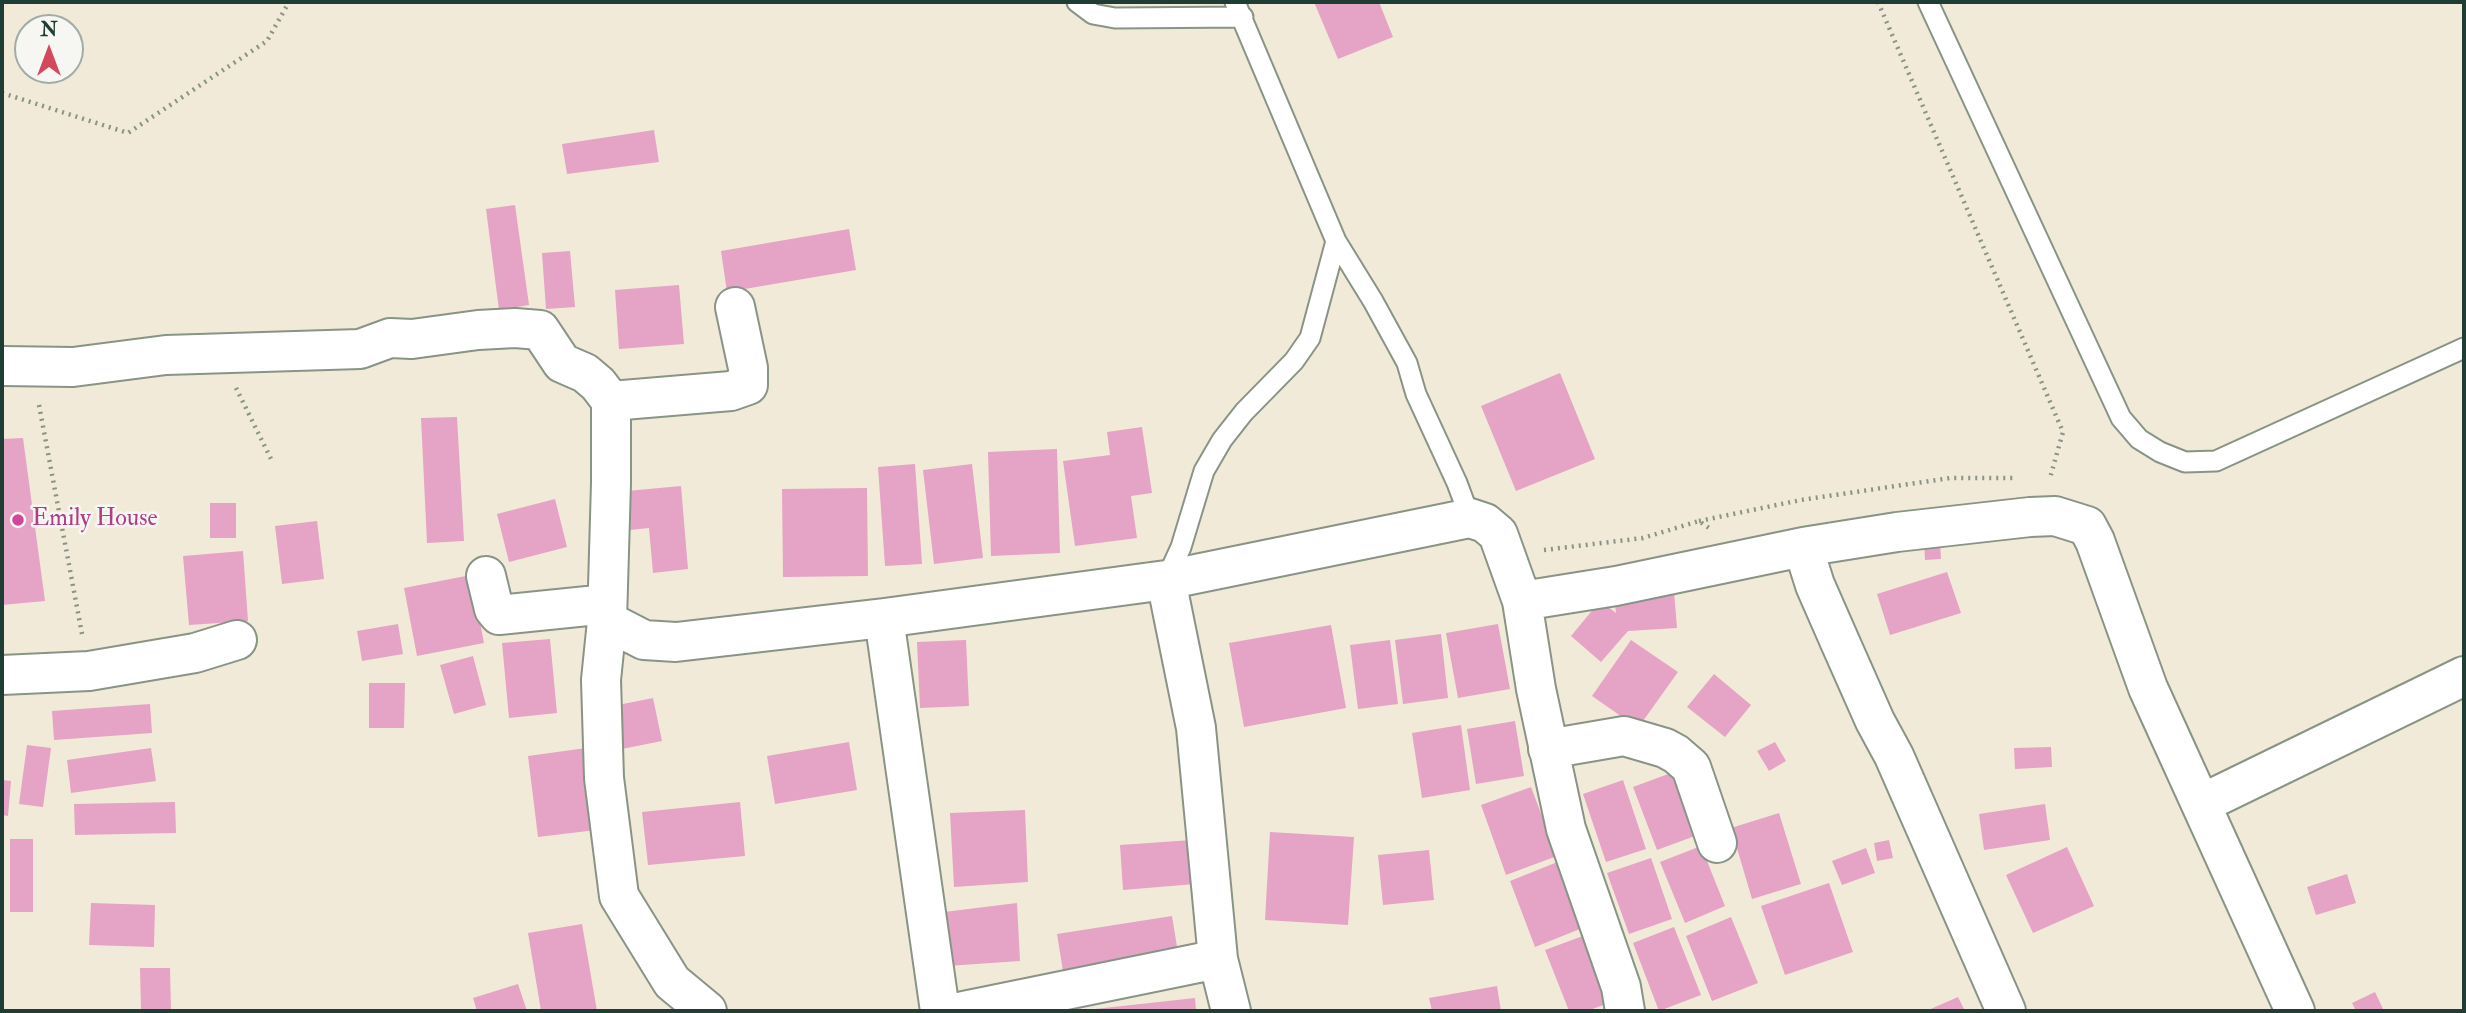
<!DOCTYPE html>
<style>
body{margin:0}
#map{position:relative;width:2466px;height:1013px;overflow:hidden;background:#f2ead8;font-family:"IM FELL Double Pica",serif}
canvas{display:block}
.frame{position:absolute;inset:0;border:4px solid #1f3d34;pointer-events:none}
.north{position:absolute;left:14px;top:14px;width:70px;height:70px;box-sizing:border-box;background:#f6f6f2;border:2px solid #a0aca6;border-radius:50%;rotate:0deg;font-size:19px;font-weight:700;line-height:28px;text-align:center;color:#1f3d34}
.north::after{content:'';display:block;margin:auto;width:24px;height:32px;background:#d1495b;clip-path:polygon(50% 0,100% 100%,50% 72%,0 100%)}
</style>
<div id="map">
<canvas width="2466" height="1013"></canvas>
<div class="frame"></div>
<div class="north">N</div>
</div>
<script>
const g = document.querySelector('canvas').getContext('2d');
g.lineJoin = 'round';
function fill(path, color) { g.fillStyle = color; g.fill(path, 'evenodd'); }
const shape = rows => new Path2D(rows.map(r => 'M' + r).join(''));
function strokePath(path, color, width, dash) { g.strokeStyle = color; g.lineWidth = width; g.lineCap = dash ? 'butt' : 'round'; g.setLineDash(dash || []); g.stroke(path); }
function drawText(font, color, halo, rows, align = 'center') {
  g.font = font + ' "IM FELL Double Pica",serif'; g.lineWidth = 5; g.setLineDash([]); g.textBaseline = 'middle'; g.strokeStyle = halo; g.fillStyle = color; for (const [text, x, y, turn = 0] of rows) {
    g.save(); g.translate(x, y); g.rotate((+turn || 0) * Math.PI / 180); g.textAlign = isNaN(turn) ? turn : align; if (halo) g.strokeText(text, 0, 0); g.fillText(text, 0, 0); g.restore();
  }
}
const building = shape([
 [1314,2,1379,2,1393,37,1338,59],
 [654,130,659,162,567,174,562,144],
 [515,205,529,305,499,310,486,209],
 [849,229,856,270,727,292,721,251],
 [570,251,575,307,546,309,542,253],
 [679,285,684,344,619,349,615,290],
 [1560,373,1595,459,1516,491,1481,406],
 [457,417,464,541,427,543,421,418],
 [1142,427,1152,493,1131,496,1137,538,1075,546,1063,461,1110,455,1107,432],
 [23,438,45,601,2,605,2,439],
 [1057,449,1060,553,991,556,988,452],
 [915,464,922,564,885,566,878,467],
 [972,464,983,558,934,564,923,470],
 [681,486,688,569,653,573,649,528,630,530,627,491],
 [867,488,868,576,783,577,782,489],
 [555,499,567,547,509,562,497,514],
 [210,503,236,503,236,538,210,538],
 [317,521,324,579,282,584,275,526],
 [1924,542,1940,542,1941,559,1925,560],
 [243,551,248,621,189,625,183,556],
 [1947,572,1961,613,1890,635,1877,594],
 [471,575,484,643,417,656,404,588],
 [1674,591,1677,628,1628,631,1601,662,1571,636,1600,601,1616,613,1614,594],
 [398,624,403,654,362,661,357,631],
 [1498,624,1510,689,1458,698,1446,633],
 [1331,625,1346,708,1244,727,1229,643],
 [1441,634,1448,698,1403,704,1395,640],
 [550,639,557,713,509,718,502,643],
 [966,640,969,706,920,708,917,642],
 [1390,640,1398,704,1358,709,1350,645],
 [1631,640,1678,672,1638,728,1592,696],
 [473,656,486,705,454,714,440,665],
 [1714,674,1751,705,1725,737,1687,707],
 [369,683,405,683,404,728,369,728],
 [653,698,662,741,622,749,613,706],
 [150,704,152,733,54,740,52,711],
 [1515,721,1524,776,1476,784,1467,729],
 [1461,725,1470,790,1422,798,1412,733],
 [849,742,857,790,775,804,767,756],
 [1775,742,1786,761,1769,771,1757,751],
 [27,745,51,748,43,807,19,804],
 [2051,747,2052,767,2015,769,2014,748],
 [151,748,156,781,71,793,67,760],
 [586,748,596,830,538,837,528,756],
 [1679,770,1703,833,1657,850,1633,787],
 [2,780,11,781,8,816,2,815],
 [1623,780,1646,849,1606,862,1583,794],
 [1531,787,1557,856,1506,875,1481,805],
 [175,802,176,833,75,835,74,804],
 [740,802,745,856,648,865,642,812],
 [2045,804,2050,840,1984,850,1979,814],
 [1025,810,1028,882,954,887,950,813],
 [1779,813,1801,884,1752,899,1731,828],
 [1270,832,1354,837,1348,925,1265,920],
 [10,839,33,839,33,912,10,912],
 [1192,840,1195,884,1123,890,1120,845],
 [1889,840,1893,858,1877,861,1874,843],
 [1701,846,1725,906,1685,923,1660,862],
 [2067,847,2094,906,2033,933,2006,875],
 [1866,848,1875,873,1842,885,1832,861],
 [1429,850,1434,900,1383,905,1378,855],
 [1651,858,1672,919,1629,934,1607,873],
 [1560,861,1585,927,1535,947,1510,881],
 [2347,874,2356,903,2316,915,2307,887],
 [1829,883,1853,952,1785,975,1761,906],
 [91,903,155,905,154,947,89,945],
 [1017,903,1020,961,947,966,936,913],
 [1172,916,1178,953,1063,971,1057,934],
 [1731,917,1758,983,1712,1001,1686,936],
 [582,924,597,1011,541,1011,528,933],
 [1674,927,1701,995,1659,1011,1633,943],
 [1591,933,1617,1000,1587,1011,1569,1011,1545,950],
 [140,968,170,968,171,1011,141,1011],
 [518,984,527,1011,477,1011,473,998],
 [1497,986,1501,1011,1432,1011,1429,998],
 [2375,992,2384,1011,2356,1011,2352,1003],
 [1958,997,1965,1011,1926,1011],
 [1195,998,1196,1011,1096,1011,1095,1009]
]);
const path = shape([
 [1878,2,2063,432,2050,478],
 [2,93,128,133,267,41,289,2],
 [236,388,271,459],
 [39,405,82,634],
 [1699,521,1801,500,1950,478,2014,478],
 [1544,550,1643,538,1699,521,1709,528]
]);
const service = shape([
 [1077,2,1093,14,1115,18,1243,17],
 [1235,2,1336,241,1373,301,1407,363,1416,394,1457,483,1470,518],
 [1928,2,2121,418,2139,439,2160,452,2185,462,2216,461,2464,348],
 [1166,580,1181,547,1204,471,1222,440,1244,412,1294,361,1310,338,1336,241]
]);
const minor = shape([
 [2,366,73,367,166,355,360,349,390,338,412,339,478,330,515,328,540,330,562,363,585,373,598,384,611,401,611,483,607,621,644,640,676,642,884,618,1166,580,1470,518,1485,523,1498,534,1522,601,1536,689,1566,829,1621,987,1625,1011],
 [611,401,731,391,748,385,748,368,735,307],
 [1803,547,1815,585,1840,642,1875,721,1894,756,2006,1011],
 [486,576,494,609,499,615,607,604],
 [1166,580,1196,728,1218,959,1231,1011],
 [1522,601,1616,586,1803,547,1897,532,2030,517,2055,516,2087,526,2095,541,2148,688,2295,1011],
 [884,618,940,1011],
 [607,621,601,680,604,778,619,896,672,982,707,1011],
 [2,675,89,671,195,653,237,640],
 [1548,749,1624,736,1665,748,1676,754,1691,767,1717,843],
 [2201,804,2464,676],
 [963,1011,1218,959]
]);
const markers = [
 [18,520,7,"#d1479c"]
];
const hotelNames = [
 ["Emily House",32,520]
];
fill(building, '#e5a3c6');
strokePath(service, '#889486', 23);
strokePath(minor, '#889486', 42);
strokePath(path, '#889486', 4.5, [2, 5]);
strokePath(service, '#fff', 19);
strokePath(minor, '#fff', 38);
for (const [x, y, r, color] of markers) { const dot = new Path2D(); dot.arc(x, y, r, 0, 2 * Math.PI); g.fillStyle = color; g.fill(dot); strokePath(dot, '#f6f6f2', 2.5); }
drawText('24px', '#b23c85', '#f6f6f2', hotelNames, 'left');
</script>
